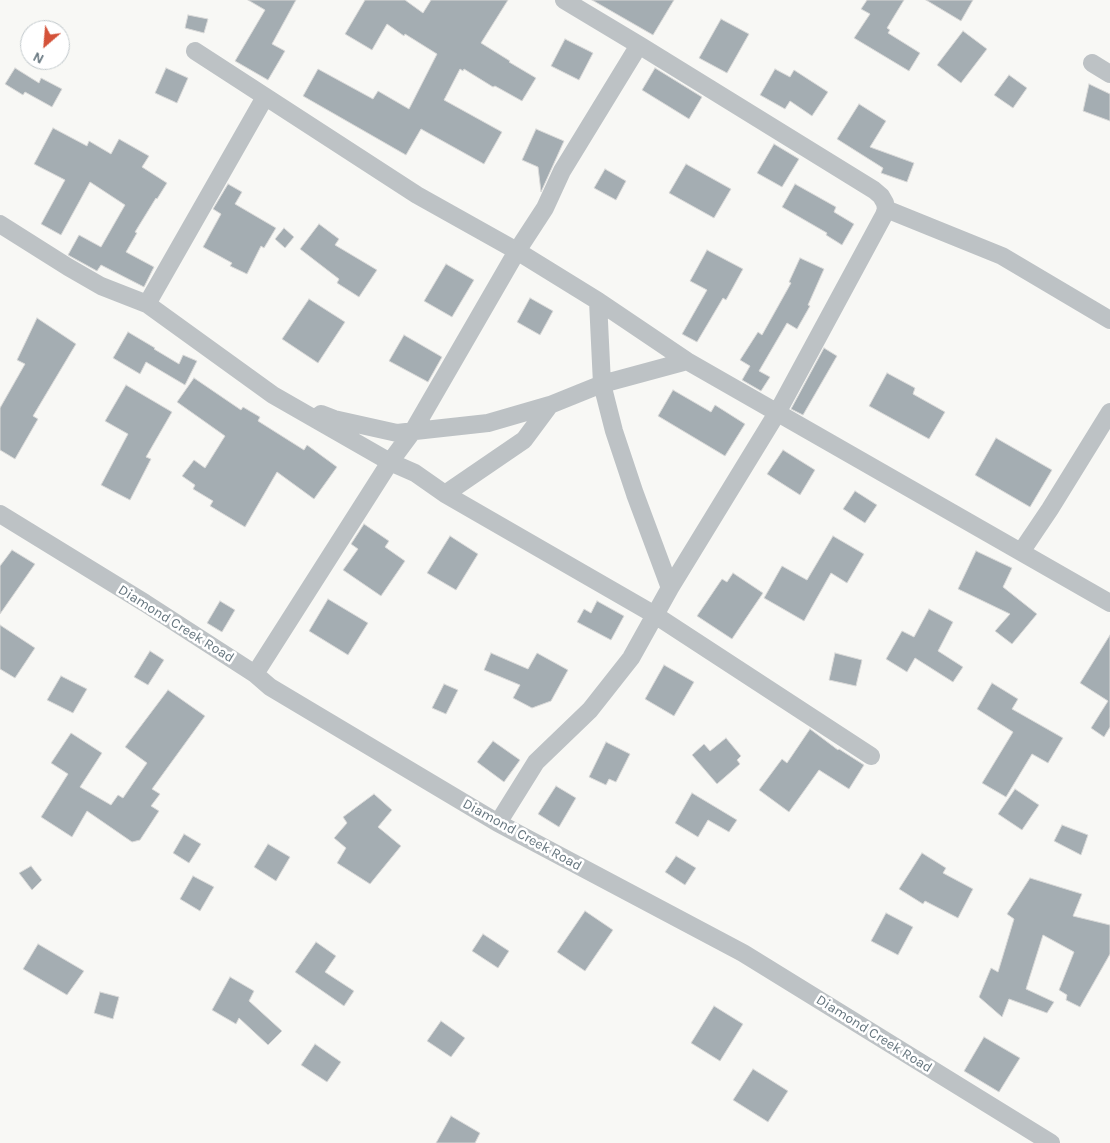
<!DOCTYPE html>
<style>
body{margin:0}
#map{position:relative;width:1110px;height:1143px;overflow:hidden;background:#f8f8f5;font-family:Karla,sans-serif}
canvas{display:block}
.north{position:absolute;left:20px;top:20px;width:50px;height:50px;box-sizing:border-box;background:#fff;border:1px solid #c1c8cb;border-radius:50%;rotate:207deg;font-size:14px;font-weight:700;line-height:20px;text-align:center;color:#65757e}
.north::after{content:'';display:block;margin:auto;width:18px;height:22px;background:#d45239;clip-path:polygon(50% 0,100% 100%,50% 72%,0 100%)}
</style>
<div id="map">
<canvas width="1110" height="1143"></canvas>
<div class="north">N</div>
</div>
<script>
const g = document.querySelector('canvas').getContext('2d');
g.lineJoin = 'round';
function fill(path, color) { g.fillStyle = color; g.fill(path, 'evenodd'); }
const shape = rows => new Path2D(rows.map(r => 'M' + r).join(''));
function strokePath(path, color, width, dash) { g.strokeStyle = color; g.lineWidth = width; g.lineCap = dash ? 'butt' : 'round'; g.setLineDash(dash || []); g.stroke(path); }
function drawText(font, color, halo, rows, align = 'center') {
  g.font = font + ' Karla,sans-serif'; g.lineWidth = 5; g.setLineDash([]); g.textBaseline = 'middle'; g.strokeStyle = halo; g.fillStyle = color; for (const [text, x, y, turn = 0] of rows) {
    g.save(); g.translate(x, y); g.rotate((+turn || 0) * Math.PI / 180); g.textAlign = isNaN(turn) ? turn : align; if (halo) g.strokeText(text, 0, 0); g.fillText(text, 0, 0); g.restore();
  }
}
const building = shape([
 [248,0,296,0,272,44,285,51,268,80,235,61,265,10,248,0],
 [365,0,405,0,423,13,431,0,508,0,481,43,510,61,509,62,536,78,522,101,495,86,493,87,464,69,463,71,460,69,444,100,502,132,484,164,421,129,406,155,303,96,318,69,373,99,378,91,409,109,437,54,405,34,404,36,387,24,372,50,345,34,365,0],
 [592,0,674,0,653,35,592,0],
 [867,0,904,0,887,28,890,30,888,33,920,53,909,71,854,38,870,14,861,9,867,0],
 [926,0,973,0,961,21,926,0],
 [188,15,208,19,204,33,185,28,188,15],
 [721,19,749,34,727,73,699,58,721,19],
 [963,31,987,49,961,83,937,65,963,31],
 [565,39,593,53,579,80,551,66,565,39],
 [15,68,39,83,41,78,62,89,52,107,25,92,23,95,5,84,15,68],
 [166,68,188,78,177,103,155,93,166,68],
 [655,68,702,97,689,119,642,90,655,68],
 [775,69,790,77,794,70,828,92,812,116,790,101,785,109,760,95,775,69],
 [1009,75,1027,88,1013,108,994,95,1009,75],
 [1089,84,1110,94,1110,121,1083,111,1089,84],
 [859,104,886,121,870,147,914,163,907,182,881,173,883,168,837,139,859,104],
 [53,128,87,146,89,141,111,154,119,139,149,156,142,167,167,183,157,199,156,198,135,232,137,233,126,252,154,267,144,287,101,265,97,271,68,255,79,235,101,247,125,205,90,182,61,235,41,224,65,180,34,164,53,128],
 [536,129,564,141,541,192,538,167,522,160,536,129],
 [774,144,799,159,782,187,757,173,774,144],
 [686,164,731,189,714,218,669,193,686,164],
 [605,169,626,181,616,200,594,188,605,169],
 [228,184,242,192,235,204,276,228,264,248,261,246,247,274,230,266,232,263,203,247,221,214,213,209,228,184],
 [795,184,836,207,834,212,854,224,842,245,826,235,827,233,782,207,795,184],
 [319,224,339,239,335,245,377,270,359,297,337,283,339,279,300,249,319,224],
 [284,228,294,237,285,248,275,239,284,228],
 [707,250,743,269,726,300,723,298,697,342,682,334,707,290,690,281,707,250],
 [800,258,824,269,808,305,810,306,797,329,787,323,759,371,770,377,761,391,742,380,750,366,740,360,758,332,762,335,791,283,789,282,800,258],
 [446,264,474,280,452,317,424,301,446,264],
 [530,298,553,311,540,335,517,322,530,298],
 [309,299,345,322,318,363,282,339,309,299],
 [37,318,76,344,33,416,38,419,15,459,0,450,0,408,25,364,17,360,37,318],
 [128,332,155,348,154,349,179,364,183,355,197,361,185,385,146,362,140,374,113,358,128,332],
 [404,335,442,357,428,382,389,361,404,335],
 [824,348,837,356,803,415,791,409,824,348],
 [887,373,915,388,913,394,945,412,929,439,869,406,887,373],
 [194,378,241,410,243,407,260,417,258,421,304,450,307,445,337,467,314,499,277,472,245,527,210,506,213,501,193,489,195,485,182,476,194,460,205,468,225,436,177,402,194,378],
 [126,385,172,412,146,457,151,459,130,500,101,485,128,434,105,421,126,385],
 [673,390,711,412,715,405,745,424,725,456,658,416,673,390],
 [996,438,1052,470,1030,507,975,475,996,438],
 [783,450,815,470,800,495,767,474,783,450],
 [855,491,877,505,865,523,843,509,855,491],
 [364,524,389,541,385,547,405,561,381,596,343,570,358,549,351,544,364,524],
 [450,536,478,554,456,590,427,573,450,536],
 [833,536,864,554,847,583,831,573,804,621,764,598,782,566,807,580,833,536],
 [12,550,35,564,0,614,0,566,12,550],
 [976,551,1012,568,1003,587,1037,614,1012,644,995,631,1010,614,958,589,976,551],
 [733,573,763,593,732,639,697,616,722,579,727,582,733,573],
 [328,599,368,623,348,655,309,631,328,599],
 [220,601,235,610,222,632,207,623,220,601],
 [597,601,624,616,611,640,577,622,584,609,591,613,597,601],
 [929,609,953,622,938,651,963,667,953,682,915,658,907,672,886,659,902,631,914,637,929,609],
 [0,625,35,648,15,678,0,669,0,625],
 [1110,635,1110,727,1104,737,1091,728,1108,701,1080,683,1110,635],
 [150,651,164,660,148,685,134,677,150,651],
 [491,653,528,669,537,653,568,670,551,701,532,708,513,698,520,685,484,670,491,653],
 [835,653,862,660,856,686,829,680,835,653],
 [664,665,694,682,674,716,645,699,664,665],
 [61,676,87,689,73,713,47,700,61,676],
 [992,683,1018,699,1012,709,1063,738,1048,763,1032,754,1006,797,982,783,1013,732,977,709,992,683],
 [444,684,458,690,446,714,432,708,444,684],
 [168,690,205,716,152,789,160,794,151,806,159,811,140,840,132,842,87,811,72,837,41,817,68,774,51,763,71,733,102,753,80,787,111,805,118,795,123,798,147,763,125,747,168,690],
 [810,729,838,750,839,749,864,765,849,789,819,770,789,812,759,790,782,759,787,763,810,729],
 [726,738,741,756,737,760,740,764,717,784,692,755,704,744,710,751,726,738],
 [493,741,520,760,504,782,477,762,493,741],
 [606,742,630,754,616,782,609,779,606,785,589,777,606,742],
 [556,786,576,798,559,827,538,814,556,786],
 [1015,789,1039,805,1022,830,998,814,1015,789],
 [692,793,737,820,729,832,708,820,698,837,675,823,692,793],
 [374,794,392,810,378,827,401,846,370,884,337,863,346,848,334,838,347,823,343,817,374,794],
 [1062,825,1088,835,1081,855,1054,841,1062,825],
 [184,834,201,844,189,863,173,853,184,834],
 [268,844,290,857,276,881,254,867,268,844],
 [922,853,946,868,943,873,973,889,958,918,925,901,923,904,899,889,922,853],
 [676,856,696,868,685,885,665,872,676,856],
 [31,866,42,880,32,890,19,873,31,866],
 [193,876,214,887,200,911,180,899,193,876],
 [1030,878,1082,894,1073,916,1110,925,1110,954,1080,1007,1066,1000,1067,995,1059,990,1074,952,1043,935,1026,989,1054,1002,1047,1013,1009,999,1002,1017,979,997,991,968,998,972,1014,919,1007,914,1030,878],
 [585,911,613,930,585,971,557,952,585,911],
 [886,913,913,927,898,955,871,941,886,913],
 [483,934,509,951,498,968,472,951,483,934],
 [316,942,336,956,325,972,354,991,344,1006,295,972,316,942],
 [38,944,84,971,67,995,23,969,38,944],
 [230,977,254,991,249,1001,282,1031,268,1045,239,1018,236,1024,212,1010,230,977],
 [100,992,119,997,113,1019,94,1013,100,992],
 [714,1006,743,1024,720,1061,691,1043,714,1006],
 [441,1021,465,1038,451,1057,427,1041,441,1021],
 [984,1037,1020,1058,999,1092,964,1071,984,1037],
 [315,1044,341,1062,327,1082,301,1065,315,1044],
 [753,1069,788,1091,768,1122,733,1100,753,1069],
 [451,1116,480,1133,475,1143,436,1143,451,1116]
]);
const minor = shape([
 [639,45,562,171,545,208,517,251,598,301,687,361,1110,603],
 [195,51,417,195,517,251,413,431,390,462,255,674],
 [1092,63,1110,74],
 [886,209,1002,256,1110,320],
 [0,224,68,267,101,286,147,304,273,395,390,462,415,473,445,494,655,615,871,756],
 [598,301,602,384,614,431,635,494,670,588],
 [147,304,265,97],
 [321,414,334,419,397,433,488,423,550,405,602,384,687,361],
 [445,494,524,440,550,405],
 [0,514,145,603,255,674,270,687,498,823,743,953,1051,1143],
 [1021,552,1050,509,1110,412],
 [498,823,536,762,590,710,631,658,670,588,777,413,884,215,886,209,885,203,881,196,874,190,639,45,564,0]
]);
const streetNames = [
 ["Diamond Creek Road",176,624,32],
 ["Diamond Creek Road",522,835,29],
 ["Diamond Creek Road",874,1034,32]
];
fill(building, '#a4adb2');
strokePath(building, '#d9d9d8', 1);
strokePath(minor, '#bdc2c5', 18);
drawText('14px', '#65757e', '#fff', streetNames);
</script>
